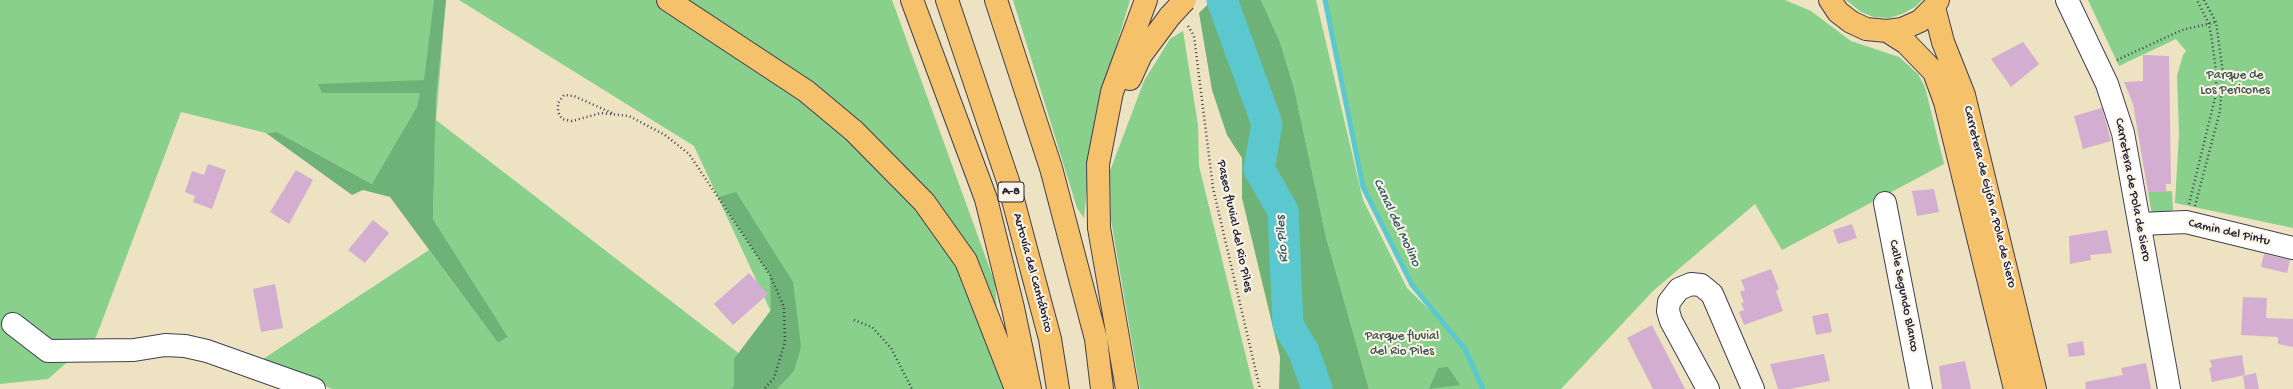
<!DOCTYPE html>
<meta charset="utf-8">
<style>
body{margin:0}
canvas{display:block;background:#ede2c1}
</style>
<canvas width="2293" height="389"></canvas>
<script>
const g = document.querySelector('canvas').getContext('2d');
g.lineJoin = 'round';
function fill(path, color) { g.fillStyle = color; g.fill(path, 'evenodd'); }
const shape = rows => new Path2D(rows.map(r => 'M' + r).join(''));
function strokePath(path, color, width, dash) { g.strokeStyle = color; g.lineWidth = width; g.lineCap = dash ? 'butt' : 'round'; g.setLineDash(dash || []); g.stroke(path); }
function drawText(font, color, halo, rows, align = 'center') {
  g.font = font + ' "Gochi Hand",sans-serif'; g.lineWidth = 4; g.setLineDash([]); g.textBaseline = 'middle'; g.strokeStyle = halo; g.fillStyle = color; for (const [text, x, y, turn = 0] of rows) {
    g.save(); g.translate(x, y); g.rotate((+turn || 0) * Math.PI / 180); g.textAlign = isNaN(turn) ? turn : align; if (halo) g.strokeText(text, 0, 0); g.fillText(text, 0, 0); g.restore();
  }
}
const green = shape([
 [0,0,446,0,436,120,754,365,751,389,332,389,305,377,257,363,429,250,498,343,508,337,433,219,435,121,372,184,277,132,266,133,181,112,96,337,48,379,0,384],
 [459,0,892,0,995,283,1003,389,760,389,785,342,694,146],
 [1013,0,1130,0,1112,60,1091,148,1084,218,1077,208],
 [1261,0,1316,0,1363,200,1407,288,1443,323,1412,285,1363,187,1325,0,1785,0,1811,11,1851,41,1899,57,1918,74,1925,87,1944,164,1782,250,1755,204,1653,291,1561,389,1369,389,1326,237,1294,88,1280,42],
 [1846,0,1922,0,1915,7,1902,14,1889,18,1874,17,1861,12],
 [2088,0,2293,0,2293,228,2175,203,2179,134,2177,76,2183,55,2186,51,2176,39,2119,66],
 [1183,31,1198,125,1199,166,1254,389,1140,389,1111,220,1110,171,1144,81,1170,39],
 [2172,191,2173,210,2152,215,2148,192]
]);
const forest = shape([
 [434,0,446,0,436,96,433,219,508,337,498,343,390,197,363,190,352,195,266,133,277,132,372,184,417,107,420,93,322,93,318,84,424,80],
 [1212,0,1261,0,1280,42,1294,88,1326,237,1369,389,1279,389,1280,357,1242,198,1242,158,1227,135,1212,90,1199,13],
 [736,192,793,282,801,347,794,371,777,389,732,389,734,386,734,359,771,310,770,275,719,197],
 [1448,367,1460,385,1429,389,1438,368]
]);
const stream = shape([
 [1325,0,1363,187,1412,285,1465,349,1483,389]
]);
const river = shape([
 [1222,0,1267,124,1259,169,1283,211,1288,325,1304,352,1317,389]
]);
const building = shape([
 [2023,42,2039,64,2011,87,1991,59],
 [2143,55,2169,56,2171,184,2166,184,2166,192,2148,192,2133,104,2124,82,2143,81],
 [2102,108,2111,141,2083,149,2074,116],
 [208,164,226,170,212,209,193,202,195,196,185,192,192,171,204,175],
 [296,170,313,180,289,224,270,212],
 [1934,189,1939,212,1917,216,1912,191],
 [373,220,389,233,365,263,348,250],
 [1852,224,1857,238,1838,244,1833,230],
 [2107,230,2112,253,2090,255,2091,260,2070,264,2069,236],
 [2264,254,2290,260,2287,273,2261,267],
 [1771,269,1779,289,1776,291,1783,311,1744,325,1739,312,1744,310,1741,303,1744,302,1740,292,1745,290,1741,280],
 [749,273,768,294,733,325,714,304],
 [275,284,283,328,261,332,253,289],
 [2243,297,2267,298,2266,318,2293,319,2293,347,2278,344,2278,337,2241,335],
 [1828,313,1832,332,1816,335,1812,316],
 [1652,325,1685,389,1653,389,1627,338],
 [2083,341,2085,355,2069,357,2067,344],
 [1824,354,1830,381,1790,389,1778,389,1770,364],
 [2242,355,2245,375,2212,382,2209,368,2212,367,2210,360],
 [1965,361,1971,389,1942,389,1939,366],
 [2146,363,2151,389,2086,389,2085,382,2123,375,2121,368],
 [2256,373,2259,389,2245,389,2243,376]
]);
const path = shape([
 [1188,26,1194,36,1213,188,1260,389],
 [2117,60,2182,30,2216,22],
 [612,113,574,96,564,95,558,103,558,112,562,119,572,121,601,113,629,116,665,135,689,154,770,275,784,307,785,342,774,378,764,389],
 [2189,204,2216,94,2216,71,2212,41,2209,24,2197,0],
 [2195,206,2220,111,2223,73,2216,22,2204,0],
 [854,320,872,327,891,348,912,389]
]);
const minor = shape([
 [2067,0,2107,84,2123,133,2169,389],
 [1885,203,1921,389],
 [2140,224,2186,222,2293,248],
 [13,324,48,351,134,350,165,345,185,346,207,351,314,389],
 [1708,389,1671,321,1668,311,1669,302,1679,289,1691,284,1701,285,1712,294,1753,389]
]);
const major = shape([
 [1830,0,1838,12,1851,22,1866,29,1887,31,1902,29,1920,21,1934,7,1938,0],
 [1934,7,1943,42,1964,95,2035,389],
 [1887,31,1906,43,1934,72,1945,102,2015,389]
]);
const highway = shape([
 [668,0,806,91,854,131,924,202,966,261,1016,389],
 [912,0,986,199,1013,308,1030,389],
 [947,0,1008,181,1050,339,1058,389],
 [996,0,1051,168,1096,339,1102,389],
 [1130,79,1141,55,1170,16],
 [1127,389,1099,228,1098,164,1112,92,1146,0]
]);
const highwayBridge = shape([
 [1170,16,1185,0]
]);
const shields = [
 [1011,192,26]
];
const shieldNames = [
 ["A-8",1011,192]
];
const parkNames = [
 ["Parque de",2235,76],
 ["Los Pericones",2235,91],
 ["Parque fluvial",1402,337],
 ["del Rio Piles",1402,352]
];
const streetNames = [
 ["Carretera de Pola de Siero",2132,190,79],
 ["Carretera de Gijón a Pola de Siero",1989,197,76],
 ["Paseo fluvial del Rio Piles",1234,226,78],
 ["Camin del Pintu",2229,233,13],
 ["Autovía del Cantábrico",1032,273,75],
 ["Calle Segundo Blanco",1903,296,79]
];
const waterNames = [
 ["Canal del Molino",1396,223,65],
 ["Río Piles",1283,239,-94]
];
fill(green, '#88d08c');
fill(forest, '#6eb278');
strokePath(stream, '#5bc8d0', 5);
strokePath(river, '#5bc8d0', 31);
fill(building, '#d4aed1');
strokePath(minor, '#403f4f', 24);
strokePath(major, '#403f4f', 24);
strokePath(highway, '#403f4f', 24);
strokePath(path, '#403f4f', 2.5, [1, 3]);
strokePath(minor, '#fff', 22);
strokePath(major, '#f5c16b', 22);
strokePath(highway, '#f5c16b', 22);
strokePath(highwayBridge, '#403f4f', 24, []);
strokePath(highwayBridge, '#f5c16b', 22);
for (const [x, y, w] of shields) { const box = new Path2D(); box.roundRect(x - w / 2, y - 10, w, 20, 3); g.fillStyle = '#fcf5e5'; g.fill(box); strokePath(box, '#22223b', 1); }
drawText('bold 12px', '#22223b', null, shieldNames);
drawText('13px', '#415653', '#fcf5e5', parkNames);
drawText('13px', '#22223b', '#fcf5e5', streetNames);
drawText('italic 14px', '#365c6f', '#fcf5e5', waterNames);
</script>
